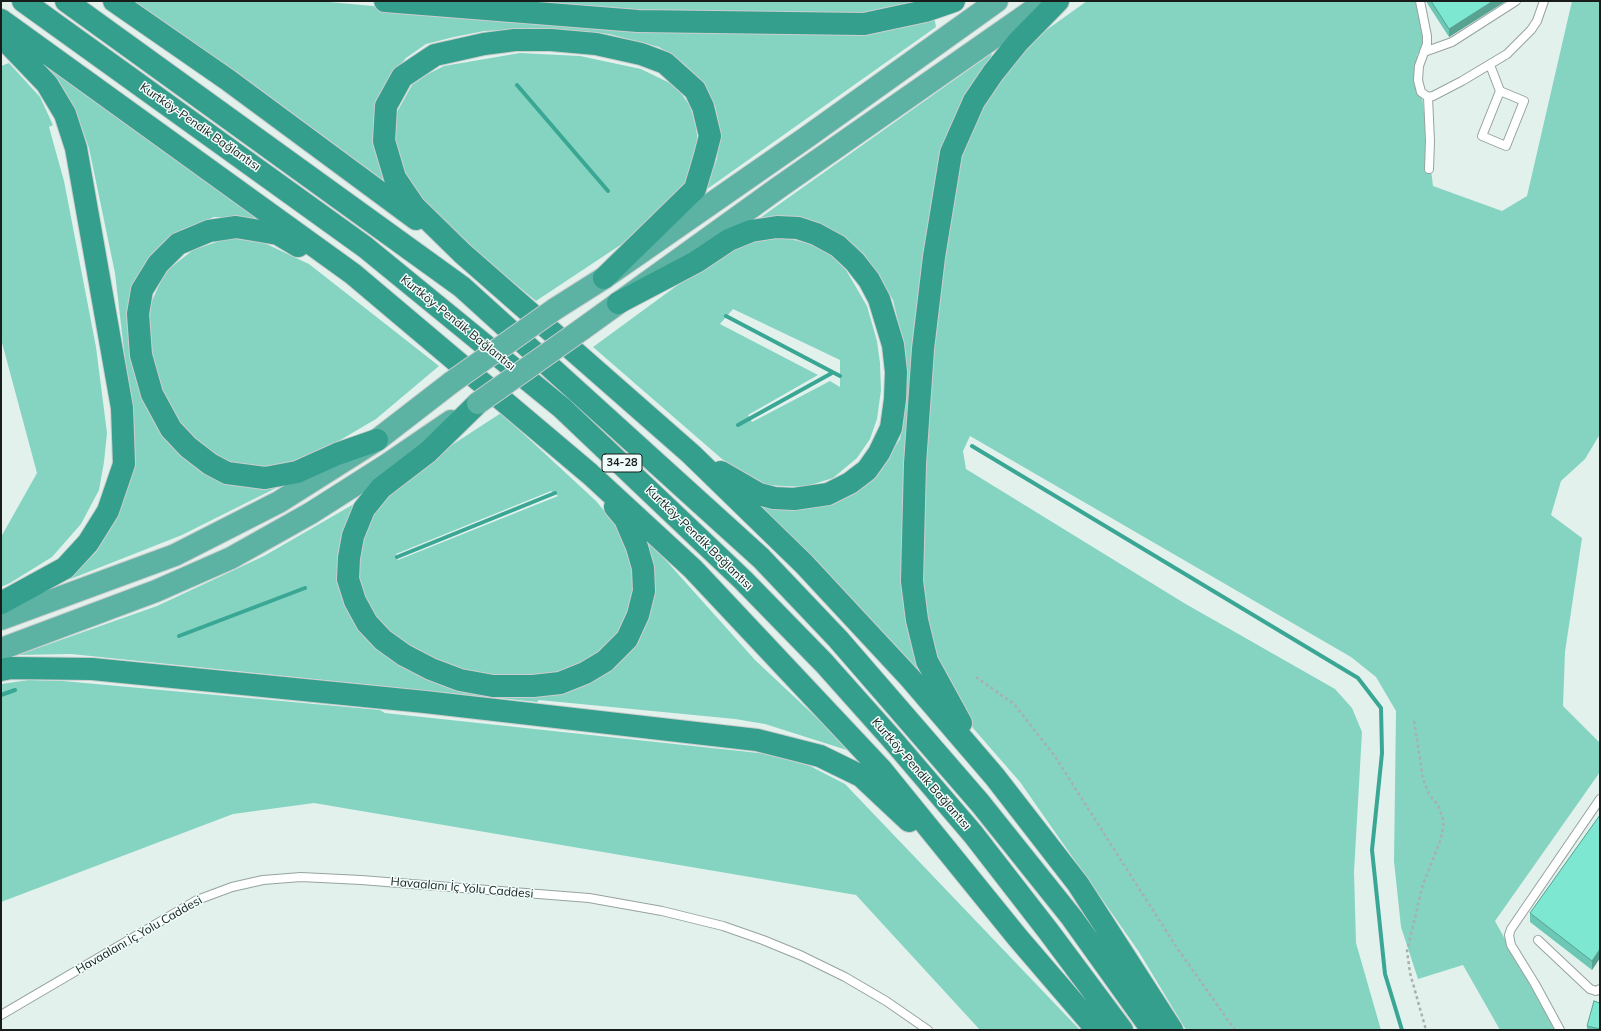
<!DOCTYPE html>
<meta charset="utf-8">
<style>
body{margin:0}
#map{position:relative;width:1601px;height:1031px;overflow:hidden;background:#e3f1ed;font-family:Mulish,sans-serif}
canvas{display:block}
.frame{position:absolute;inset:0;border:2px solid #181d1b;pointer-events:none}
</style>
<div id="map">
<canvas width="1601" height="1031"></canvas>
<div class="frame"></div>
</div>
<script>
const g = document.querySelector('canvas').getContext('2d');
g.lineJoin = 'round';
function fill(path, color) { g.fillStyle = color; g.fill(path, 'evenodd'); }
const shape = rows => new Path2D(rows.map(r => 'M' + r).join(''));
function strokePath(path, color, width, dash) { g.strokeStyle = color; g.lineWidth = width; g.lineCap = dash ? 'butt' : 'round'; g.setLineDash(dash || []); g.stroke(path); }
function drawText(font, color, halo, rows, align = 'center') {
  g.font = font + ' Mulish,sans-serif'; g.lineWidth = 3; g.setLineDash([]); g.textBaseline = 'middle'; g.strokeStyle = halo; g.fillStyle = color; for (const [text, x, y, turn = 0] of rows) {
    g.save(); g.translate(x, y); g.rotate((+turn || 0) * Math.PI / 180); g.textAlign = isNaN(turn) ? turn : align; if (halo) g.strokeText(text, 0, 0); g.fillText(text, 0, 0); g.restore();
  }
}
const green = shape([
 [130,1,318,1,550,22,934,16,936,27,703,192,717,159,720,128,715,106,705,84,683,63,659,47,609,34,548,28,484,31,454,37,426,44,406,58,394,72,377,99,373,124,375,148,386,185],
 [489,1,927,1,847,15,722,14,545,6],
 [1087,1,1416,1,1426,44,1417,55,1433,186,1502,211,1527,196,1572,1,1600,1,1600,434,1585,459,1561,481,1551,515,1582,538,1565,652,1563,706,1600,743,1600,772,1495,921,1555,1030,1500,1030,1463,965,1418,979,1401,927,1394,861,1396,711,1376,677,1351,657,970,436,963,451,966,469,1184,603,1335,689,1352,708,1362,732,1354,872,1356,943,1381,1030,1186,1030,1139,952,1020,782,973,728,939,667,925,624,921,576,925,503,927,431,932,341,950,210,960,160,977,112,997,77,1038,36],
 [520,53,580,56,641,69,676,86,690,106,696,126,698,145,688,184,634,236,536,301,458,237,422,200,403,177,394,145,393,128,397,112,412,85,426,75,444,66],
 [992,53,990,60,962,101,904,565,930,690,751,497,782,510,807,509,833,504,878,473,900,439,907,398,906,355,893,300,864,254,821,224,788,216,757,220],
 [9,63,40,97,53,125,49,127,64,181,96,347,107,433,104,462,99,490,81,524,52,557,10,583,1,587,1,537,37,473,1,339,1,66],
 [45,63,263,219,214,217,181,230,158,248,142,269,130,291,128,332,137,384,159,430,178,453,202,473,219,480,239,484,276,488,182,535,68,580,97,551,124,498,135,446,115,273,89,148,76,112],
 [776,236,812,244,831,255,846,270,867,306,877,341,880,363,881,390,877,419,870,439,857,458,833,478,804,487,765,485,722,459,593,347,720,254,748,241],
 [733,309,840,360,840,387,830,381,752,422,748,415,818,375,720,324],
 [228,238,260,241,309,264,439,366,376,419,325,449,280,468,247,470,208,456,175,421,160,387,148,335,151,303,165,272,193,250],
 [501,413,596,501,625,536,635,578,632,605,623,628,608,646,577,667,550,675,491,677,455,670,389,635,363,602,355,556,370,513,386,495,435,456],
 [551,491,558,496,398,560,396,554],
 [359,501,340,551,400,661,541,692,643,630,651,609,654,587,652,560,645,537,755,660,853,752,765,724,735,719,539,700,537,702,71,654,18,655,157,606,264,556],
 [29,680,63,681,380,710,385,713,768,754,810,766,845,784,1080,1030,980,1030,856,895,314,803,233,814,1,902,1,684]
]);
const stream = shape([
 [517,85,608,191],
 [726,316,840,376],
 [738,425,832,373],
 [972,446,1358,678,1381,708,1382,753,1372,850,1385,974,1402,1030],
 [397,557,555,493],
 [179,636,305,588],
 [1,695,15,690]
]);
const path = shape([
 [976,677,1014,704,1054,755,1177,948,1235,1030],
 [1414,721,1423,779,1429,794,1438,805,1444,822,1441,839,1423,884,1407,951,1410,973,1426,1030]
]);
const service = shape([
 [1420,1,1427,36,1427,44,1419,66,1418,80,1421,92,1428,97,1433,96,1462,81,1507,54,1531,30,1537,21,1544,1],
 [1424,52,1452,42,1516,1],
 [1490,65,1500,91,1482,136,1506,146,1524,101,1500,91],
 [1428,97,1430,141,1429,169],
 [1538,940,1590,989,1596,991,1600,989],
 [1,1015,197,900,232,887,263,880,301,877,361,880,589,898,662,911,723,926,763,940,802,956,845,977,886,1001,928,1030],
 [1560,1030,1535,984,1511,945,1509,935,1511,929,1600,799]
]);
const trunk = shape([
 [555,309,604,278,807,137,997,1],
 [581,330,778,188,1046,1],
 [1,619,175,555,279,502,377,440,452,382],
 [1,649,156,591,231,558,311,513,388,464,451,421]
]);
const motorway = shape([
 [23,1,365,247,562,408,743,580,824,663,890,737,973,834,1049,932,1122,1030],
 [66,1,462,287,761,558,838,639,980,803,1072,918,1152,1030],
 [114,1,228,80,416,219],
 [385,1,638,21,864,24,925,11,954,1],
 [1,20,353,274,590,474,693,569,881,769,1018,938,1097,1030],
 [1,36,47,84,65,114,76,148,122,408,124,464,108,511,88,543,65,568,1,603],
 [298,246,278,234,236,227,209,231,178,244,158,264,142,290,138,314,141,355,152,394,171,429,188,447,210,464,227,473,265,478,297,472,337,454,377,440],
 [604,278,695,189,704,159,710,136,703,107,695,90,665,63,641,54,596,44,551,40,515,40,484,44,435,55,402,77,386,106,384,141,395,178,414,206,462,253,691,454,804,564,910,678,995,777,1078,884,1172,1030],
 [618,303,696,262,729,240,751,231,777,227,798,228,816,234,838,246,855,262,869,280,879,299,893,345,896,372,895,399,891,428,879,453,867,470,850,483,828,494,794,499,774,498,759,494,721,472],
 [478,403,428,452,381,488,364,509,353,536,349,558,348,579,355,601,367,623,383,640,404,655,431,669,460,680,493,686,533,686,560,683,585,673,605,661,627,639,638,615,644,591,643,568,637,547,625,519,615,507],
 [1,670,11,668,92,669,425,702,757,740,820,756,861,776,909,821],
 [961,723,927,661,917,620,912,581,915,464,923,349,934,257,951,153,974,101,993,73,1018,42,1058,1]
]);
const trunkBridge = shape([
 [452,382,555,309],
 [478,403,581,330]
]);
const wall = shape([
 [1427,1,1506,1,1449,37,1427,3],
 [1600,815,1600,958,1592,970,1530,922,1530,913],
 [1600,1003,1600,1030,1587,1030,1587,1026]
]);
const shadedWall = shape([
 [1493,1,1506,1,1449,37,1449,29],
 [1600,949,1600,958,1592,970,1592,961]
]);
const building = shape([
 [1431,1,1493,1,1449,29,1431,1],
 [1600,815,1600,949,1592,961,1530,913,1600,815],
 [1594,1001,1600,1003,1600,1029,1587,1026,1594,1001]
]);
const shields = [
 [622,463,40]
];
const shieldNames = [
 ["34-28",622,463]
];
const streetNames = [
 ["Kurtköy-Pendik Bağlantısı",200,127,35],
 ["Kurtköy-Pendik Bağlantısı",458,323,39],
 ["Kurtköy-Pendik Bağlantısı",699,538,44],
 ["Kurtköy-Pendik Bağlantısı",921,774,49],
 ["Havaalanı İç Yolu Caddesi",462,888,5],
 ["Havaalanı İç Yolu Caddesi",139,935,-30]
];
fill(green, '#85d4c2');
strokePath(stream, '#3aa794', 4);
strokePath(service, '#96a3a0', 10);
strokePath(trunk, '#cccdcd', 24);
strokePath(motorway, '#cccdcd', 24);
strokePath(path, '#a6b1ae', 2.5, [3, 3]);
strokePath(service, '#fff', 8);
strokePath(trunk, '#5cb2a3', 22);
strokePath(motorway, '#339f8c', 22);
strokePath(trunkBridge, '#cccdcd', 24, []);
strokePath(trunkBridge, '#5cb2a3', 22);
fill(wall, '#6cc7b4');
fill(shadedWall, '#58a292');
fill(building, '#7ee7d1');
strokePath(building, '#58a292', 1);
for (const [x, y, w] of shields) { const box = new Path2D(); box.roundRect(x - w / 2, y - 9, w, 18, 3); g.fillStyle = '#f0fefb'; g.fill(box); strokePath(box, '#181d1b', 1); }
drawText('bold 11px', '#181d1b', null, shieldNames);
drawText('12px', '#181d1b', '#f0fefb', streetNames);
</script>
